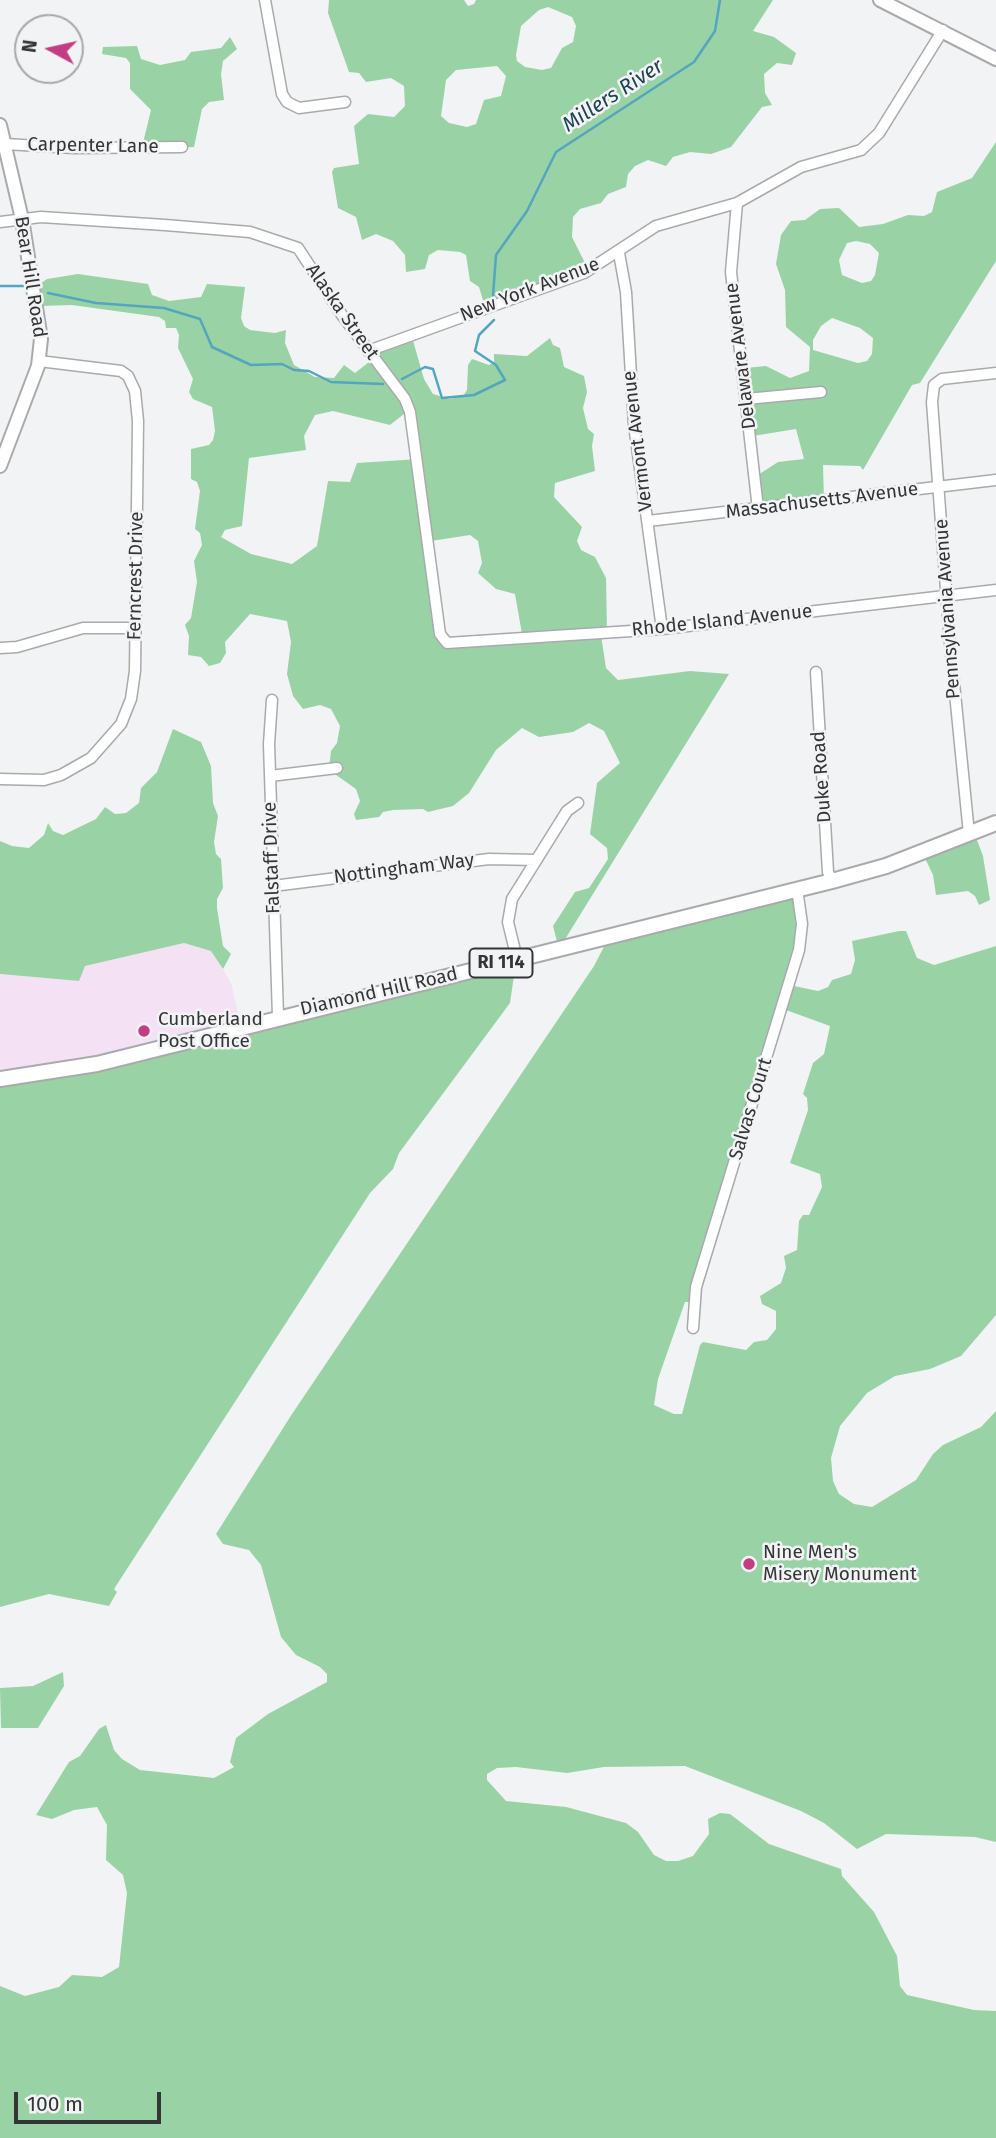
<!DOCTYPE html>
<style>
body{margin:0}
#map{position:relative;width:996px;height:2138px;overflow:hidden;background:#f2f3f5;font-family:"Fira Sans",sans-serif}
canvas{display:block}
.north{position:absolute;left:14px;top:14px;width:70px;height:70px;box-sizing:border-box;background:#f2f3f5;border:2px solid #a6a7a9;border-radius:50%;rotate:278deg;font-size:19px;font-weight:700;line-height:28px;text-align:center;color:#343536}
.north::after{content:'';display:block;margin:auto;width:24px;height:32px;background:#c23e83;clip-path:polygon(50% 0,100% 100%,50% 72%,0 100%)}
.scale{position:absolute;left:14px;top:2092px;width:147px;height:32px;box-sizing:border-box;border:4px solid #343536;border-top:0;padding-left:9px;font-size:21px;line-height:24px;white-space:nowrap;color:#343536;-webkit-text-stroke:5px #f2f3f5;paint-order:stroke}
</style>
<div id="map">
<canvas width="996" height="2138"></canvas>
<div class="north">N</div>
<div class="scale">100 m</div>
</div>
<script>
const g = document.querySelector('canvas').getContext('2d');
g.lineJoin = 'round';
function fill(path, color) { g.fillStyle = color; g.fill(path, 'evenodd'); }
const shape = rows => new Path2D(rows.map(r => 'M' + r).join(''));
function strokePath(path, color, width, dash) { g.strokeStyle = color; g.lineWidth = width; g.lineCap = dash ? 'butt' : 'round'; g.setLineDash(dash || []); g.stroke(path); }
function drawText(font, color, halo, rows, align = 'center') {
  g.font = font + ' "Fira Sans",sans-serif'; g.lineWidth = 5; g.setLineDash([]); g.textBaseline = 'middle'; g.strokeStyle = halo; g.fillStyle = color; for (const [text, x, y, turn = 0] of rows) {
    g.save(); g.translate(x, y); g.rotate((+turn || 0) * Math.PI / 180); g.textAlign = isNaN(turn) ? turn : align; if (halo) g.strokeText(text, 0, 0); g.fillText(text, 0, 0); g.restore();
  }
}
const commercial = shape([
 [184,943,212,951,231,983,242,1030,0,1080,0,974,78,981,85,966]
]);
const forest = shape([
 [329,0,464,0,468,6,474,4,476,0,773,0,753,31,774,37,796,53,792,65,777,63,764,74,765,93,772,105,762,107,731,147,711,154,690,152,673,157,666,166,648,160,635,166,628,174,626,187,608,194,601,203,580,209,573,217,572,237,588,269,486,310,479,287,470,281,466,255,460,252,438,250,429,255,425,269,406,272,405,255,393,241,376,234,362,240,356,217,338,208,332,172,334,168,359,164,354,126,368,114,394,117,405,106,404,86,391,78,366,82,359,73,349,72,328,13],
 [548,7,572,17,576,26,573,42,562,48,551,68,542,70,525,67,517,61,516,55,521,26,539,10],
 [497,66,506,76,501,96,484,100,476,124,467,127,449,123,441,116,446,80,456,70],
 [230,37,237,49,223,61,221,74,224,100,209,102,202,109,194,147,149,148,143,143,151,110,130,89,130,63,126,58,102,54,103,47,137,46,141,59,160,65,185,60,191,52,221,48],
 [996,142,996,261,920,383,912,385,863,470,860,466,823,465,824,501,762,507,758,477,761,473,778,462,804,459,796,429,753,436,745,368,766,366,790,378,809,371,810,347,786,327,785,290,776,264,781,235,791,221,805,220,820,209,839,208,859,227,883,224,908,215,924,216,932,212,937,192,972,178],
 [856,241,870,244,879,253,875,275,871,281,862,283,842,275,839,260,847,243],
 [832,318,860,328,873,338,872,354,867,361,858,363,813,350,813,340,821,326],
 [78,274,148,284,152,295,169,301,201,297,207,284,245,287,241,318,244,326,250,330,275,333,286,330,285,343,294,365,315,377,334,378,344,365,355,373,374,358,372,352,412,337,424,379,433,394,450,399,463,396,467,390,468,365,472,359,489,365,494,362,494,354,527,356,550,338,553,345,560,348,564,367,584,376,587,392,583,408,588,429,594,434,592,446,595,471,555,483,554,497,582,527,577,541,581,550,595,557,606,578,607,632,601,635,606,668,618,680,690,671,729,674,559,949,553,926,575,892,589,888,608,859,607,848,590,834,597,783,620,763,604,731,589,723,573,732,539,737,522,728,496,750,469,793,453,806,428,812,423,809,393,810,383,812,379,817,356,820,354,814,360,801,356,789,329,770,331,751,337,743,340,726,331,709,320,705,303,709,293,696,287,674,291,642,287,621,250,614,225,642,226,653,220,663,209,666,201,657,188,655,189,636,185,625,191,618,197,582,194,561,202,545,200,533,195,529,200,491,197,482,191,479,191,449,209,445,213,440,215,431,212,407,193,399,189,392,193,379,178,348,179,335,176,328,166,328,165,321,159,317,72,305,40,306,37,286,47,279],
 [409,410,419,459,357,463,350,482,328,481,317,546,292,564,251,554,221,537,225,530,242,526,249,458,306,450,304,436,315,415,333,411,390,425],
 [470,535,478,541,482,563,478,573,496,589,515,594,522,634,445,641,431,541],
 [173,729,201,742,211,766,213,803,218,816,214,842,216,854,221,859,223,888,217,899,217,908,223,946,231,954,223,969,211,951,184,943,85,966,79,981,0,974,0,841,12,846,29,848,44,835,48,823,53,831,63,835,96,819,105,807,115,814,126,813,139,803,141,788,157,772],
 [974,832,983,856,990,900,979,905,975,896,968,891,936,895,933,875,924,856],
 [802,892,806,929,794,986,818,991,828,987,832,980,851,974,855,960,852,941,899,931,906,931,917,958,934,965,996,946,996,1315,961,1356,930,1369,895,1376,867,1393,840,1426,831,1458,833,1481,839,1494,854,1504,872,1507,916,1480,933,1454,943,1445,981,1427,996,1411,996,1842,975,1837,886,1834,857,1849,824,1823,801,1811,685,1766,604,1767,567,1773,516,1767,497,1768,487,1774,487,1780,506,1801,566,1807,626,1823,638,1832,654,1855,666,1861,678,1861,693,1856,709,1834,708,1819,720,1813,730,1814,769,1844,841,1869,842,1876,874,1912,897,1956,900,1986,907,1995,974,2010,996,2011,996,2138,0,2138,0,1986,25,1996,59,1987,72,1975,102,1977,119,1967,127,1893,123,1875,106,1860,107,1825,97,1807,74,1810,52,1819,36,1815,69,1762,80,1756,99,1729,106,1725,114,1750,122,1759,140,1770,214,1778,234,1767,230,1762,236,1738,268,1714,327,1682,327,1674,320,1667,296,1655,281,1637,261,1565,249,1550,223,1544,216,1534,292,1414,594,966,608,939],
 [786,1010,830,1026,824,1054,813,1063,803,1094,807,1098,808,1110,790,1163,820,1174,822,1187,809,1215,803,1215,799,1221,797,1250,784,1256,786,1268,781,1283,760,1296,762,1304,776,1311,776,1329,767,1340,754,1342,746,1350,703,1342,700,1345,682,1414,674,1414,654,1405,658,1379,685,1302,698,1302],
 [516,962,510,1003,399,1153,393,1169,370,1193,114,1589,117,1592,109,1606,49,1594,0,1607,0,1080],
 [63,1672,64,1686,38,1728,1,1728,0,1688,33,1686]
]);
const stream = shape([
 [0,286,26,286],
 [48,293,96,303,164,308,200,319,212,347,251,365,282,364,294,370,309,371,331,382,383,384],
 [493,296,496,255,527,211,556,152,694,62,715,31,720,0],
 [402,379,425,367,433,369,442,398,474,395,505,380,496,365,475,351,479,335,494,320]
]);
const minor = shape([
 [265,0,282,94,287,102,299,108,345,102],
 [5,144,74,148,182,147],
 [737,203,731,272,758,509],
 [0,222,41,217,165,225,250,232,298,248,342,315,405,399,410,412,440,634,447,643,662,629,996,590],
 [619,253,626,292,634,425,662,629],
 [368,351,584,273,656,226,737,203,801,167,861,150,879,133,943,30],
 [746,399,821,392],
 [648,521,996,480],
 [0,648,17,647,83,628,135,628],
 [816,672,828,872,832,881],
 [272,700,269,744,278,1016],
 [270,776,337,768],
 [0,779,44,780,61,775,91,758,121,724,131,699,135,671,138,421,135,391,128,376,121,371,39,361],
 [969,834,950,643,932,402,934,385,942,379,996,373],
 [273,886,489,859,536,860],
 [517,959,508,922,512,899,567,811,578,803],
 [693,1328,696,1287,799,950,802,924,797,889]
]);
const tertiary = shape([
 [880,0,996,59],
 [0,125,22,219,41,339,38,366,0,466]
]);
const primary = shape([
 [0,1079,97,1064,832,881,886,866,996,823]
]);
const markers = [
 [144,1031,7,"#c23e83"],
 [749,1564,7,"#c23e83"]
];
const shields = [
 [501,963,63]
];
const shieldNames = [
 ["RI 114",501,963]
];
const streetNames = [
 ["Carpenter Lane",93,146,1],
 ["Bear Hill Road",30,277,81],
 ["New York Avenue",530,290,-21],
 ["Alaska Street",342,312,55],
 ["Delaware Avenue",741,356,-97],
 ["Vermont Avenue",638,441,-97],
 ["Massachusetts Avenue",822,501,-7],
 ["Ferncrest Drive",136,576,-89],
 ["Pennsylvania Avenue",948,609,-94],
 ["Rhode Island Avenue",722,621,-6],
 ["Duke Road",822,777,-94],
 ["Falstaff Drive",272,858,-92],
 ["Nottingham Way",404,869,-7],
 ["Diamond Hill Road",379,992,-13],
 ["Salvas Court",751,1109,-73]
];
const poiNames = [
 ["Cumberland",158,1020],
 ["Post Office",158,1042],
 ["Nine Men's",763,1553],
 ["Misery Monument",763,1575]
];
const waterNames = [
 ["Millers River",613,96,-33]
];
fill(commercial, '#f4e2f4');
fill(forest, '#99d3a5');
strokePath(stream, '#54a5bf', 2.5);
strokePath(minor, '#a9aaad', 13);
strokePath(tertiary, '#a9aaad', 16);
strokePath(primary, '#a9aaad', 18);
strokePath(minor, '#fff', 10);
strokePath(tertiary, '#fff', 12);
strokePath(primary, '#fff', 14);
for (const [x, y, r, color] of markers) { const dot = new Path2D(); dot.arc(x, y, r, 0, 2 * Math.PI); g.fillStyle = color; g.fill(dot); strokePath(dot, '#f2f3f5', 2.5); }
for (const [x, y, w] of shields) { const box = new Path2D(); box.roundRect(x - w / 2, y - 14.5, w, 29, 5); g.fillStyle = '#f2f3f5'; g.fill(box); strokePath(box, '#343536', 2); }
drawText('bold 18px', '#343536', null, shieldNames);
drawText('19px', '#343536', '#f2f3f5', streetNames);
drawText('19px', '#343536', '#f2f3f5', poiNames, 'left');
drawText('italic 21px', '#1f4450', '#f2f3f5', waterNames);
</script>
